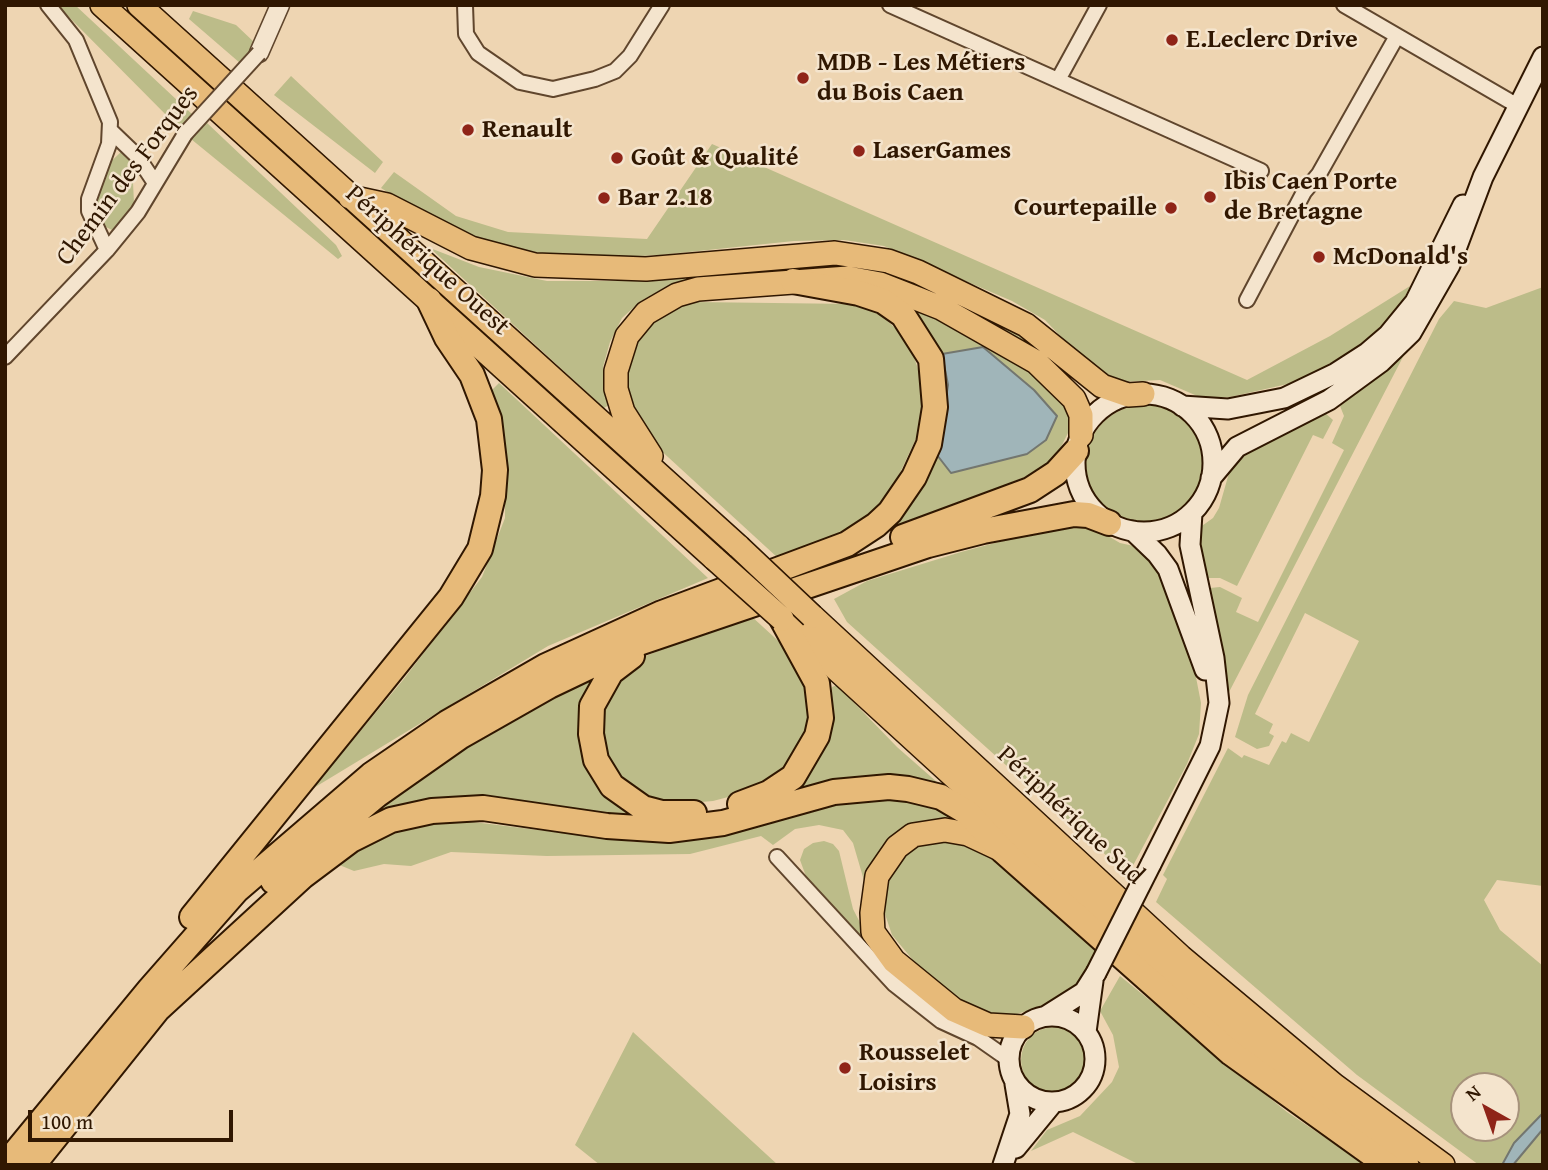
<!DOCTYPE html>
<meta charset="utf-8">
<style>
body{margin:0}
#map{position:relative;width:1548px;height:1170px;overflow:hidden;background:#eed5b2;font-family:"Gentium Book Plus",serif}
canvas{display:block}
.frame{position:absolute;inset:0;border:7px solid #301701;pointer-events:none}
.north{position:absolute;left:1450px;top:1072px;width:70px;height:70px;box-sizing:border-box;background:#f4e4cd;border:2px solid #a6927b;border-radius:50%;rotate:320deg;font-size:19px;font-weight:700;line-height:28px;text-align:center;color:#301701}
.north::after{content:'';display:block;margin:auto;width:24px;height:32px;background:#8f2418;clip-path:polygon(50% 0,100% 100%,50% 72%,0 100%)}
.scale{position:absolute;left:28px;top:1110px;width:205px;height:32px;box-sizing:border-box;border:4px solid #301701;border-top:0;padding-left:9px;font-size:21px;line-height:24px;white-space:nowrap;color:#301701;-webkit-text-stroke:5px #f4e4cd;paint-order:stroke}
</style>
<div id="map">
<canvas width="1548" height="1170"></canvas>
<div class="frame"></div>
<div class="north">N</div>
<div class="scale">100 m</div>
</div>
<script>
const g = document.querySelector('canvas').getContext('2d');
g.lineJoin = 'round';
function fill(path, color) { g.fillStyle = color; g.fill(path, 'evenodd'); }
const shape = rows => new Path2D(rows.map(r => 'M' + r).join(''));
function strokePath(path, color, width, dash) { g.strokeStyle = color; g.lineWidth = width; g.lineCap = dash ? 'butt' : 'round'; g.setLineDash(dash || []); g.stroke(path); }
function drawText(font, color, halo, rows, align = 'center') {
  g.font = font + ' "Gentium Book Plus",serif'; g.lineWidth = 5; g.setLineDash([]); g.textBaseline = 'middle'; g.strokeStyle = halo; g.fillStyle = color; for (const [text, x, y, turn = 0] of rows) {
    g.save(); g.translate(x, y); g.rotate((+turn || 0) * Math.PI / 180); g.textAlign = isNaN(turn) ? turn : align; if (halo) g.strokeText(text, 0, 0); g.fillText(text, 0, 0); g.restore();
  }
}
const green = shape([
 [57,5,75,5,193,115,180,129],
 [193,11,236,25,255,43,253,48,240,63,189,19],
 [291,76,383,162,375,173,274,95],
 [206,122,336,245,342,256,338,259,191,139],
 [712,144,1247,380,1330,336,1410,286,1400,308,1376,331,1359,346,1301,381,1230,397,1202,398,1160,380,1121,382,1102,375,1086,363,1045,320,1012,301,884,246,844,240,794,241,660,255,594,258,546,254,487,243,424,215,381,188,394,172,456,216,508,232,647,239],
 [121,152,132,162,134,203,130,213,112,230,104,226,98,219,95,194,104,168],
 [430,248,479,267,547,281,617,281,837,261,896,271,1003,320,1067,372,1061,374,846,273,664,288,641,301,622,318,610,342,603,367,609,405,604,408],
 [1543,287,1543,886,1497,880,1484,900,1500,930,1543,966,1543,1123,1525,1146,1543,1129,1543,1165,1513,1165,1514,1162,1479,1165,1357,1075,1156,902,1167,879,1163,875,1228,748,1242,758,1244,755,1269,765,1282,741,1286,743,1291,733,1309,742,1359,641,1305,613,1255,714,1273,724,1269,733,1274,736,1269,746,1257,749,1235,737,1248,695,1439,319,1454,301,1486,308],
 [1464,1086,1506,1086,1506,1128,1464,1128],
 [900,301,948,319,1041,374,1072,412,1069,431,1061,447,1051,461,1032,474,887,532,909,506,937,455,948,385,942,354,930,332],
 [694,302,853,304,880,314,908,340,925,389,921,428,890,494,855,527,800,553,778,558,656,446,626,396,629,352,658,316],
 [1405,353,1228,694,1222,695,1206,591,1210,588,1220,587,1242,598,1236,612,1258,622,1344,450,1332,443,1344,416,1340,406],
 [499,383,708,578,548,646,312,789,403,680,482,577,505,518,505,460,491,391],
 '1086 464a59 59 0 1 1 118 0a59 59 0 1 1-118 0Z',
 [1324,412,1333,420,1323,439,1313,435,1237,586,1220,578,1203,578,1196,547,1199,528,1213,518,1219,508,1231,466,1243,452],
 [1088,524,1120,543,1143,548,1162,570,1194,667,1201,703,1199,734,1187,764,1128,875,847,622,834,599,867,581,961,552,1040,531],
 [750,615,786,648,804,676,811,709,809,732,794,757,773,778,747,792,713,801,678,804,655,800,638,792,623,780,609,762,600,728,604,695,638,659],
 [606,667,583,712,639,814,616,819,354,821,469,743],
 [837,685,897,747,946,790,784,794,832,718,832,687],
 [884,798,915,801,947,813,948,817,865,884,853,843,843,830,819,825,795,829,773,845,761,836,690,854,547,856,451,852,411,866,384,864,354,871,337,864,375,838,414,823,457,820,636,842,679,842,729,834,849,801],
 [952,839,989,854,1097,950,1082,982,1054,1002,1005,1018,989,1017,966,1005,928,978,892,935,882,905,891,864,917,844],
 [824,841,833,844,839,851,853,909,872,946,867,946,807,879,800,860,804,849,813,843],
 [1120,976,1287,1112,1366,1165,1140,1165,1073,1132,1031,1151,1047,1130,1080,1116,1112,1082,1119,1067,1113,1035,1100,1011],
 '1021 1060a33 33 0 1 1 66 0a33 33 0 1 1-66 0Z',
 [633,1032,778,1165,600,1165,575,1145]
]);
const water = shape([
 [983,347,1034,390,1057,416,1046,440,1027,454,951,473,937,455,948,385,942,354,983,347],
 [1543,1113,1543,1129,1513,1165,1502,1165,1514,1143,1543,1113]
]);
const minor = shape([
 [48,5,76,40,110,122,109,144,89,199,89,211,107,250],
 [465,5,466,34,478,53,520,82,553,89,595,79,615,71,630,56,662,5],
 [890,5,1261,171],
 [1344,5,1518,106],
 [1058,80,1099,5],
 [112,132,137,156,155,183],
 [1247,300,1304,192,1319,174,1397,36],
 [5,357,107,250,138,212,185,134],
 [777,857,894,984,941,1021,978,1038,1008,1059]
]);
const tertiary = shape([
 [259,53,280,5]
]);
const secondary = shape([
 '1075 463a69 69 0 1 1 138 0a69 69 0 1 1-138 0Z',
 [1182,406,1228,409,1284,398,1336,373,1367,353,1388,335,1415,302,1463,205],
 [1211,478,1237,447,1329,400,1381,362,1411,333,1450,265,1483,177,1543,57],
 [1133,531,1157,554,1168,569,1205,670],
 [1151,864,1210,746,1219,703,1214,658,1190,545,1192,513],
 '1009 1059a43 43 0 1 1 86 0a43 43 0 1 1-86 0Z',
 [1046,1016,1084,992,1096,973],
 [1086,1032,1093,981],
 [1016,1148,1053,1103],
 [1003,1165,1020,1114,1015,1084]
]);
const trunk = shape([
 [102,5,715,559],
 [139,5,739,547],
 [350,197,387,205,471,248,535,265,646,269,835,253,888,261,918,272,1026,325,1102,386,1128,395,1143,394],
 [651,456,623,412,616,389,616,371,627,336,646,313,677,295,698,289,848,278,880,284,941,308,1036,362,1074,399,1081,415,1081,435],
 [812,616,1181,957,1334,1085,1443,1165],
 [787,624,1180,983,1272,1061,1407,1165],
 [1000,849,968,834,945,830,913,835,897,847,877,876,872,913,873,932,894,961,954,1010,988,1025,1023,1027]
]);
const motorway = shape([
 [903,537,1030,490,1056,473,1076,451],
 [632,656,611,672,592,706,591,734,596,760,612,786,643,808,662,813,694,813],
 [740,804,769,793,793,777,817,736,821,718,817,683,782,619],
 [273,881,377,795,461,736,549,686,639,643,928,545,983,531,1074,514,1088,515,1109,523],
 [192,917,451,597,480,549,493,496,495,470,489,419,472,375,447,338,429,300],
 [156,1011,303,876,351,840,391,820,432,811,483,808,607,826,669,830,723,823,834,792,889,787,908,789,941,797,968,813,1003,851,1231,1053,1387,1165],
 [5,1165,150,989,236,891,371,775,447,723,546,666,662,613,847,544,876,525,890,512,914,477,929,444,935,407,931,359,903,315,883,301,859,293,793,281],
 [33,1165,166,999]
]);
const minorBridge = shape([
 [185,134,259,53]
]);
const secondaryBridge = shape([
 [1096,973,1151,864]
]);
const trunkBridge = shape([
 [739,547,812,616],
 [715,559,782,619]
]);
const markers = [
 [1172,40,7,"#8f2418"],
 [803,78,7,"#8f2418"],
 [468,130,7,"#8f2418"],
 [859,151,7,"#8f2418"],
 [617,158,7,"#8f2418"],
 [1210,197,7,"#8f2418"],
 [604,198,7,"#8f2418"],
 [1171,208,7,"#8f2418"],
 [1319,257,7,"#8f2418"],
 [845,1068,7,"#8f2418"]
];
const poiNames = [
 ["E.Leclerc Drive",1186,40],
 ["MDB - Les Métiers",817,63],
 ["du Bois Caen",817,93],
 ["Renault",482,130],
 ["LaserGames",873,151],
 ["Goût & Qualité",631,158],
 ["Ibis Caen Porte",1224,182],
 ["de Bretagne",1224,212],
 ["Bar 2.18",618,198],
 ["Courtepaille",1157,208,"right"],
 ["McDonald's",1333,257],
 ["Rousselet",859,1053],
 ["Loisirs",859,1083]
];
const streetNames = [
 ["Chemin des Forques",128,176,-53],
 ["Périphérique Ouest",427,261,42],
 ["Périphérique Sud",1070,816,43]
];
fill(green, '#bcbc89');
fill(water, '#a0b5b9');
strokePath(water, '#73766f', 2);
strokePath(minor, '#60462d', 18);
strokePath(tertiary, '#60462d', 21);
strokePath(secondary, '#301701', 23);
strokePath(trunk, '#301701', 26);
strokePath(motorway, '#301701', 28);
strokePath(minor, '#f4e4cd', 14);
strokePath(tertiary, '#f4e4cd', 18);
strokePath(secondary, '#f4e4cd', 19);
strokePath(trunk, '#e7ba79', 23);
strokePath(motorway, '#e7ba79', 24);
strokePath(minorBridge, '#60462d', 18, []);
strokePath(secondaryBridge, '#301701', 23, []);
strokePath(trunkBridge, '#301701', 26, []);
strokePath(minorBridge, '#f4e4cd', 14);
strokePath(secondaryBridge, '#f4e4cd', 19);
strokePath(trunkBridge, '#e7ba79', 23);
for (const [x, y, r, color] of markers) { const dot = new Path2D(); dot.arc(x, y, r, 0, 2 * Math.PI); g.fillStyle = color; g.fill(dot); strokePath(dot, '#f4e4cd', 2.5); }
drawText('bold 26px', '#301701', '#f4e4cd', poiNames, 'left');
drawText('26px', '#301701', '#f4e4cd', streetNames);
</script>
